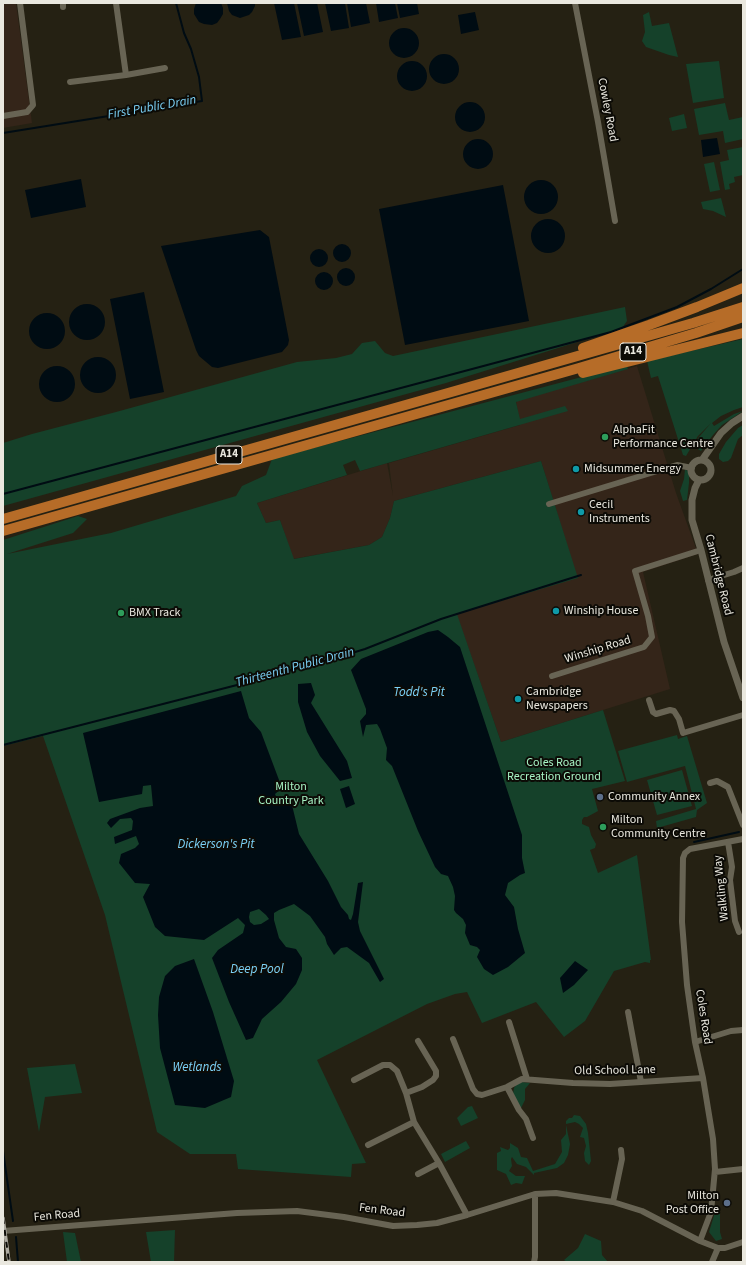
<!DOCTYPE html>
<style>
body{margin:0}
#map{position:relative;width:746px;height:1265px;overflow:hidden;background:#252113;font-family:"Source Sans 3",sans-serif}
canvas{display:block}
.frame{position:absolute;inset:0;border:4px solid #eae8df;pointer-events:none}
</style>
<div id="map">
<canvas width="746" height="1265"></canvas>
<div class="frame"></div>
</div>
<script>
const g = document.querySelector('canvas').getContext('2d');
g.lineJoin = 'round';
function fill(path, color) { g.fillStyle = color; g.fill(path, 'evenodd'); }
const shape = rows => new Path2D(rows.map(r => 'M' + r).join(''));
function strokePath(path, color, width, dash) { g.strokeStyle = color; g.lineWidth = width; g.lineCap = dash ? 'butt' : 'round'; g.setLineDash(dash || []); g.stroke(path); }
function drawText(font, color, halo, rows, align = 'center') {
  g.font = font + ' "Source Sans 3",sans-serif'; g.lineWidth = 4; g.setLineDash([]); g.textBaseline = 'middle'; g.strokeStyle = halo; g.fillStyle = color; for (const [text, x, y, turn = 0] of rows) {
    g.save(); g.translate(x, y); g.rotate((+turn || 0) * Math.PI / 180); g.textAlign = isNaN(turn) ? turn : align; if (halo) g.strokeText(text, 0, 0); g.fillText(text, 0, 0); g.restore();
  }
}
const industrial = shape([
 [3,3,16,3,32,123,3,128],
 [637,366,676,493,698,554,643,572,670,689,501,742,456,613,577,578,541,461,394,501,390,518,382,537,369,545,293,559,280,520,266,523,257,503,387,463,393,496,389,463,520,425,516,401]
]);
const green = shape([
 [649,12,652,26,669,23,678,57,669,55,646,47,642,41,645,32,643,15],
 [719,61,724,98,693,103,686,64],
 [725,103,729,120,743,117,743,139,725,143,723,131,699,135,694,109],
 [684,114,687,128,672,131,669,118],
 [743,147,743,175,734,177,735,182,729,184,730,189,725,190,720,162,729,160,727,150],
 [714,162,720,190,710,192,704,164],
 [721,198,726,217,713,211,703,209,701,202],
 [625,307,627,321,622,328,446,383,3,506,3,443,32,434,116,412,297,362,336,358,352,354,362,343,375,341,385,353,393,356],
 [743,339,743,407,734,410,721,416,712,423,714,426,734,414,743,411,722,425,713,435,701,451,693,446,699,437,711,423,698,436,686,456,683,455,658,376,651,378,647,361],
 [627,365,628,369,516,402,520,419,565,406,568,411,360,471,355,460,343,465,347,475,257,503,266,523,280,520,294,559,369,545,382,537,390,518,394,501,541,461,578,578,457,614,501,742,603,710,625,781,592,789,598,811,587,817,584,817,582,820,582,824,589,827,591,835,596,844,595,848,590,850,598,873,637,855,651,960,650,960,650,963,645,962,614,971,585,1021,564,1037,536,1002,482,1023,467,992,455,994,427,1004,317,1060,366,1163,352,1164,351,1177,238,1169,236,1154,190,1154,157,1132,105,915,43,736,3,746,3,540,78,516,87,519,73,533,7,554,111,533,236,496,242,486,266,475,272,459],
 [743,425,743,435,738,439,731,458,728,461,723,462,719,459,719,454,726,442,738,428],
 [685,469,688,471,689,476,689,483,687,500,683,501,680,491,684,479],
 [677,735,678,739,687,736,707,803,697,810,696,817,657,828,656,821,696,809,685,766,627,782,618,751],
 [682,770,692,806,657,815,647,780],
 [75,1064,82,1093,45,1097,39,1132,27,1068],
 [521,1082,530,1083,525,1089,525,1100,521,1108,513,1094,514,1088,516,1085],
 [472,1106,478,1118,461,1126,457,1118,468,1107],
 [574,1115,580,1116,586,1124,588,1133,591,1161,589,1165,585,1161,584,1153,586,1146,584,1138,580,1137,583,1128,579,1124,575,1122,566,1124,566,1121,569,1118,572,1118],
 [566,1125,570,1144,568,1155,564,1163,557,1168,534,1173,534,1175,526,1167,517,1164,512,1157,511,1159,512,1166,509,1171,516,1176,525,1176,522,1184,516,1183,511,1185,506,1174,497,1170,497,1153,501,1151,500,1147,508,1150,510,1148,510,1143,518,1148,521,1157,527,1158,533,1171,555,1164,562,1152,561,1140,566,1134],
 [466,1141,470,1148,445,1162,441,1154],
 [716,1209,720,1210,720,1232,722,1239,716,1241,709,1232],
 [175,1230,174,1262,151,1262,146,1232],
 [63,1232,75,1233,81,1262,67,1262],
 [585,1234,601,1241,602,1255,608,1262,567,1262,564,1260,578,1248]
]);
const water = shape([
 [196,3,221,3,223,8,223,14,220,19,217,23,212,25,204,24,199,22,194,14,194,9],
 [227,3,255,3,255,6,252,12,249,15,240,18,232,15,229,11],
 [274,3,294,3,301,37,282,40],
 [297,3,317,3,323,32,304,36],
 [325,3,345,3,349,28,331,31],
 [347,3,366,3,370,23,351,27],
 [376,3,395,3,398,18,379,22],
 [397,3,417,3,419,14,400,18],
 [475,12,479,30,461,34,458,15],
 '389 43a15 15 0 1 1 30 0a15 15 0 1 1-30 0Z',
 '429 69a15 15 0 1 1 30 0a15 15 0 1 1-30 0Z',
 '397 76a15 15 0 1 1 30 0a15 15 0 1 1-30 0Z',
 '455 117a15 15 0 1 1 30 0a15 15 0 1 1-30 0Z',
 [717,138,720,154,703,157,701,140],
 '463 154a15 15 0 1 1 30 0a15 15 0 1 1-30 0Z',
 [81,179,86,207,31,218,25,190],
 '524 197a17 17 0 1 1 34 0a17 17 0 1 1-34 0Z',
 [503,185,529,321,405,345,379,209],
 '531 236a17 17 0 1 1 34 0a17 17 0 1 1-34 0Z',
 [260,230,269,237,289,340,288,345,282,352,218,368,212,367,199,356,196,350,161,246],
 '333 253a9 9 0 1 1 18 0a9 9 0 1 1-18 0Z',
 '310 258a9 9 0 1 1 18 0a9 9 0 1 1-18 0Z',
 '337 277a9 9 0 1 1 18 0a9 9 0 1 1-18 0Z',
 '315 281a9 9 0 1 1 18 0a9 9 0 1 1-18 0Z',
 [144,292,164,392,130,399,110,299],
 '69 322a18 18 0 1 1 36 0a18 18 0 1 1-36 0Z',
 '29 331a18 18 0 1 1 36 0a18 18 0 1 1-36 0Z',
 '80 375a18 18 0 1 1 36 0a18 18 0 1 1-36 0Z',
 '39 384a18 18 0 1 1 36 0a18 18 0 1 1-36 0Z',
 [438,630,448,637,460,647,522,835,522,858,525,873,520,875,508,883,505,895,514,907,518,929,525,953,508,967,493,975,484,969,477,957,480,950,477,947,470,945,465,933,466,925,463,919,456,913,454,910,455,896,453,887,448,876,441,874,435,867,418,831,392,766,386,760,387,748,380,729,377,724,366,725,363,737,360,721,366,714,366,709,351,670,361,659,428,632],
 [311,683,315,695,311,703,347,761,352,778,340,781,320,756,307,732,298,702,298,684],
 [241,691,249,718,261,732,282,788,275,794,278,801,291,801,299,834,328,881,341,907,348,915,349,919,351,920,353,914,358,883,363,882,358,922,360,931,384,979,380,982,369,963,347,947,341,948,334,955,327,944,325,937,310,916,294,904,279,910,274,913,274,920,279,938,286,947,296,949,302,958,302,970,296,984,281,1002,262,1019,253,1038,246,1040,229,1002,212,958,218,950,243,933,245,925,238,918,204,940,165,936,155,927,143,897,150,884,135,883,119,863,121,854,135,848,139,844,136,836,115,844,114,837,132,830,133,821,131,818,120,819,111,828,107,823,110,819,140,808,153,806,151,785,143,786,142,794,99,802,83,733],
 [259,909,266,915,269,919,261,924,254,925,250,922,249,917,250,912],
 [349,786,355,804,346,808,340,789],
 [194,959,213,1012,234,1081,231,1097,205,1108,175,1105,160,1048,158,1015,159,997,165,976,175,966],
 [575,961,588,970,574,985,563,993,560,978]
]);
const stream = shape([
 [3,133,202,101,199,77,191,49,184,33,176,3],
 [3,494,611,332,677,307,711,289,743,269],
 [3,745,237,685,342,656,365,649,441,619,581,575],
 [694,842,739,832],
 [3,1151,13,1221],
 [16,1237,18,1262]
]);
const minor = shape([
 [63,3,63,7],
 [116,3,126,75],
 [575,3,598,122,615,221],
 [70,82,126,75,165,68],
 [3,116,27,112,33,105,20,3],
 [549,504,677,465,692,468],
 [708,580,734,572,743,568],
 [552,676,644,647,652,637,648,616,635,571,701,550],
 [649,700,653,712,656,714,670,710,674,711,679,719,683,733,743,715],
 [710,783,717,781,728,787,743,825],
 [728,842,732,867,730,880,735,921,739,932],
 [628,1012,641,1082],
 [509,1022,527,1079],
 [453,1039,473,1089,477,1094,482,1095,507,1087,522,1079,573,1083,610,1084,703,1078],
 [695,1042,731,1031,743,1030],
 [354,1080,383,1065,390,1065,397,1071,406,1093,422,1087,433,1080,436,1076,436,1071,418,1041],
 [507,1087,519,1110,526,1119,533,1138],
 [406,1093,414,1122,439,1163,467,1215],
 [368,1145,414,1122],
 [715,1172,743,1169],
 [418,1174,439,1163],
 [613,1202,622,1159,621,1150],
 [3,1231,237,1213,297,1211,344,1217,393,1226,417,1225,437,1223,467,1215,535,1194,556,1193,613,1202,642,1211,700,1241,718,1248,725,1248,743,1242],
 [700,1241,711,1212,715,1169,713,1139,703,1078,695,1042,687,985,682,922,683,858,685,853,690,849,743,839],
 [534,1262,535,1257,535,1194],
 [712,1262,718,1248]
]);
const tertiary = shape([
 [702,460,721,433,732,423,743,416],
 '691 470a10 10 0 1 1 20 0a10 10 0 1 1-20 0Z',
 [699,480,695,488,692,500,692,520,701,550,724,642,743,698]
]);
const trunk = shape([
 [583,348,649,325,697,307,743,288],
 [583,373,743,333],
 [3,519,455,391,693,323,743,307],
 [3,531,579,368,696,333,743,317]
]);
const rail = shape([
 [3,1218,9,1262]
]);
const markers = [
 [605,437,4,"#2e9e5b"],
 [576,469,4,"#0f9aa8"],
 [581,512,4,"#0f9aa8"],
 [556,611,4,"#0f9aa8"],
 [121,613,4,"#2e9e5b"],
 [518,699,4,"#0f9aa8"],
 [600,797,4,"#5c6f8a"],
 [603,827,4,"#2e9e5b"],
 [727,1203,4,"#5c6f8a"]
];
const shields = [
 [633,352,26],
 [229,455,26]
];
const shieldNames = [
 ["A14",633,352],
 ["A14",229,455]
];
const streetNames = [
 ["Cowley Road",607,110,79],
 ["Cambridge Road",718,575,76],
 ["Winship Road",598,650,-17],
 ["Walkling Way",722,888,-96],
 ["Coles Road",703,1017,81],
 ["Old School Lane",615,1071,-1],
 ["Fen Road",382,1211,7],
 ["Fen Road",57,1216,-5]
];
const poiNames = [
 ["AlphaFit",613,430],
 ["Performance Centre",613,444],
 ["Midsummer Energy",584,469],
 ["Cecil",589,505],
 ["Instruments",589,519],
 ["Winship House",564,611],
 ["BMX Track",129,613],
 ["Cambridge",526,692],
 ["Newspapers",526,706],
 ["Community Annex",608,797],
 ["Milton",611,820],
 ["Community Centre",611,834],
 ["Milton",719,1196,"right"],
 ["Post Office",719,1210,"right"]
];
const parkNames = [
 ["Coles Road",554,763],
 ["Recreation Ground",554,777],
 ["Milton",291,787],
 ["Country Park",291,801]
];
const waterNames = [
 ["First Public Drain",152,108,-10],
 ["Thirteenth Public Drain",295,668,-15],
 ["Todd's Pit",419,693],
 ["Dickerson's Pit",216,845],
 ["Deep Pool",257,970],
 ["Wetlands",197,1068]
];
fill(industrial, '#342519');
fill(green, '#15412a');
fill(water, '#000c13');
strokePath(stream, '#000c13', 2);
strokePath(minor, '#686454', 6);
strokePath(tertiary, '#686454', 7);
strokePath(trunk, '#b66c28', 10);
strokePath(rail, '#afaca2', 3.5);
strokePath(rail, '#0c0b06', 2, [6]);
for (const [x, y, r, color] of markers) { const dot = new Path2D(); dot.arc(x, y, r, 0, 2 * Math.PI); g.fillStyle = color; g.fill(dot); strokePath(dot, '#0c0b06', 1.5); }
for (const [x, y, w] of shields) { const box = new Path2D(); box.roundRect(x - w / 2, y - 9, w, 18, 3); g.fillStyle = '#0c0b06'; g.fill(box); strokePath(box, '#eae8df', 1); }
drawText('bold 11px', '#eae8df', null, shieldNames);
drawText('12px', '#eae8df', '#0c0b06', streetNames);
drawText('12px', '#eae8df', '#0c0b06', poiNames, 'left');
drawText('12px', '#a7f3c4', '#0c0b06', parkNames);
drawText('italic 13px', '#7cd2f7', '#0c0b06', waterNames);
</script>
